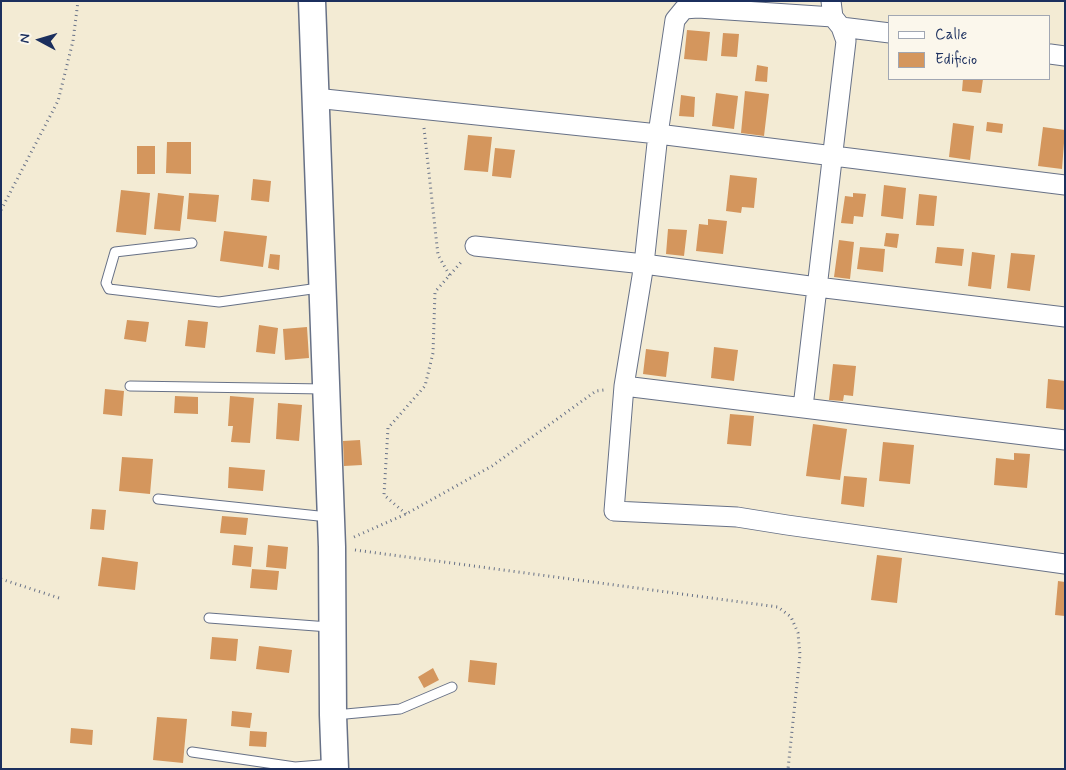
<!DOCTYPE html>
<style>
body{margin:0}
#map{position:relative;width:1066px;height:770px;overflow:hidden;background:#f3ebd4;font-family:Mynerve,sans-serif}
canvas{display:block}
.frame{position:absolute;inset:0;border:2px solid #1b2f5e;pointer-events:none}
.legend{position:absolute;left:888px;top:15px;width:162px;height:65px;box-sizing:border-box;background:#fbf7ec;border:1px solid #a1a7b3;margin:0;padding:6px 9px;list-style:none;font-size:15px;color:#1b2f5e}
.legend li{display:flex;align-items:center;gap:10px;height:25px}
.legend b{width:25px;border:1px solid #a1a7b3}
.north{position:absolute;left:15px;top:15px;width:50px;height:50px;-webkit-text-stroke:4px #fbf7ec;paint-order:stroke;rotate:276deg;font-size:14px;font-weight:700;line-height:20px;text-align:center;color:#1b2f5e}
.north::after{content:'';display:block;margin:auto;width:18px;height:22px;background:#1b2f5e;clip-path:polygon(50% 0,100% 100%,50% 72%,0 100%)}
</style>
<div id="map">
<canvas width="1066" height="770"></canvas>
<div class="frame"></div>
<ul class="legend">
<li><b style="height:6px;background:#fff"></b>Calle</li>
<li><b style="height:14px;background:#d4965d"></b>Edificio</li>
</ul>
<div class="north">N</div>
</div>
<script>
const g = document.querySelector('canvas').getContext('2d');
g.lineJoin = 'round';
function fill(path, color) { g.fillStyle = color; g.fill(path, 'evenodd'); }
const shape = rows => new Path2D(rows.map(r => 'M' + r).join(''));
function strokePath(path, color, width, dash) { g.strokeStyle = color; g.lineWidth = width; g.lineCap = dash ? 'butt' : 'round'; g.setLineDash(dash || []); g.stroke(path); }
const building = shape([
 [687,30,710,32,707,61,684,59],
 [723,33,739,34,737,57,721,56],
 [757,65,768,67,767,82,755,81],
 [963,79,983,79,981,93,962,91],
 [745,91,769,94,764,136,741,133],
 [716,93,738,96,734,129,712,126],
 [681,95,695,97,694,117,679,116],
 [987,122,1003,124,1002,133,986,131],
 [953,123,974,126,970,160,949,157],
 [1043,127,1065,130,1062,169,1038,166],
 [468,135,492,137,488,172,464,170],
 [167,142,191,142,191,174,166,173],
 [137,146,155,146,155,174,137,174],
 [495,148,515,150,511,178,492,176],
 [730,175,757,178,754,208,742,207,741,213,726,211],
 [253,179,271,181,269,202,251,200],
 [884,185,906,188,903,219,881,216],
 [121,190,150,193,146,235,116,232],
 [158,193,184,196,180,231,154,229],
 [189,193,219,195,216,222,187,219],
 [853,193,866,194,863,217,854,216,853,224,841,223,845,196,853,197],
 [919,194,937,196,934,226,916,225],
 [708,219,727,221,723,254,696,251,699,224,708,225],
 [668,229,687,230,684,256,666,254],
 [224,231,267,236,263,267,220,261],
 [886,233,899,234,897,248,884,246],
 [839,240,854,242,850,279,834,277],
 [860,247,885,249,883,272,857,269],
 [937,247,964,249,962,266,935,263],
 [972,252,995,255,991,289,968,286],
 [1011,253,1035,255,1030,291,1007,288],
 [270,254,280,255,279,270,268,268],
 [127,320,149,322,146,342,124,339],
 [188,320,208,322,205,348,185,346],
 [259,325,278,328,275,354,256,352],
 [307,327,309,358,285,360,283,329],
 [714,347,738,350,734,381,711,378],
 [646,349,669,352,666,377,643,374],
 [833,364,856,366,853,396,844,395,843,401,829,400],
 [1048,379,1065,381,1065,410,1046,408],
 [105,389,124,391,122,416,103,414],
 [175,396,198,397,198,414,174,413],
 [230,396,254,398,250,443,231,442,233,426,228,426],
 [278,403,302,405,299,441,276,439],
 [730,414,754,416,751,446,727,444],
 [813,424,847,429,840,480,806,476],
 [360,440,362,465,344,466,343,441],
 [883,442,914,445,910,484,879,481],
 [1014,453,1030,454,1027,488,994,485,996,458,1014,460],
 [122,457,153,459,150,494,119,491],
 [229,467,265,470,263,491,228,488],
 [844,476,867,478,864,507,841,504],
 [92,509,106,510,104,530,90,529],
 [222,516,248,518,246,535,220,533],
 [234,545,253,547,251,567,232,565],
 [268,545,288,547,286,569,266,567],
 [877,555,902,558,897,603,871,600],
 [102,557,138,562,135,590,98,586],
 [252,569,279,571,277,590,250,588],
 [1058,581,1065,582,1065,616,1055,615],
 [212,637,238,639,236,661,210,659],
 [259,646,292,650,289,673,256,669],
 [470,660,497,663,495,685,468,682],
 [433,668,439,680,424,688,418,677],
 [232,711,252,713,250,728,231,726],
 [157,717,187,719,183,763,153,760],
 [71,728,93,730,92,745,70,743],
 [250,731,267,732,266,747,249,746]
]);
const path = shape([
 [424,128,438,255,450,276],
 [1,210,58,101,73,41,78,1],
 [406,514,384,495,388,428,425,386,433,353,435,292,463,260],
 [354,537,406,514,492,466,596,391,604,390],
 [355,550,778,607,791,617,798,633,800,655,788,769],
 [1,579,59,598]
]);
const lane = shape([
 [192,243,115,252,106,283,109,289,219,302,319,288],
 [130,386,325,389],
 [158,499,328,517],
 [209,618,329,627],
 [335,715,400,709,452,687],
 [192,752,295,767,333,764]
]);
const street = shape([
 [833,17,698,8,684,9,675,20,658,134,644,264,624,386,614,511,737,517,787,525,1065,564],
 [841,27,890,33],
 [1050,54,1065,56],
 [315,98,658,134,1065,185],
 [475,246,644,264,817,287,1065,317],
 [624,386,1065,440],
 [803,407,846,41,841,27,833,17,831,1]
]);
const secondary = shape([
 [312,1,332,547,333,715,335,769]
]);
fill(building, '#d4965d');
strokePath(lane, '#677187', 11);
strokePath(street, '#677187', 21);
strokePath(secondary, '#677187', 29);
strokePath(path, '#677187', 3, [1, 4]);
strokePath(lane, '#fff', 9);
strokePath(street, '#fff', 19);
strokePath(secondary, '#fff', 26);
</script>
